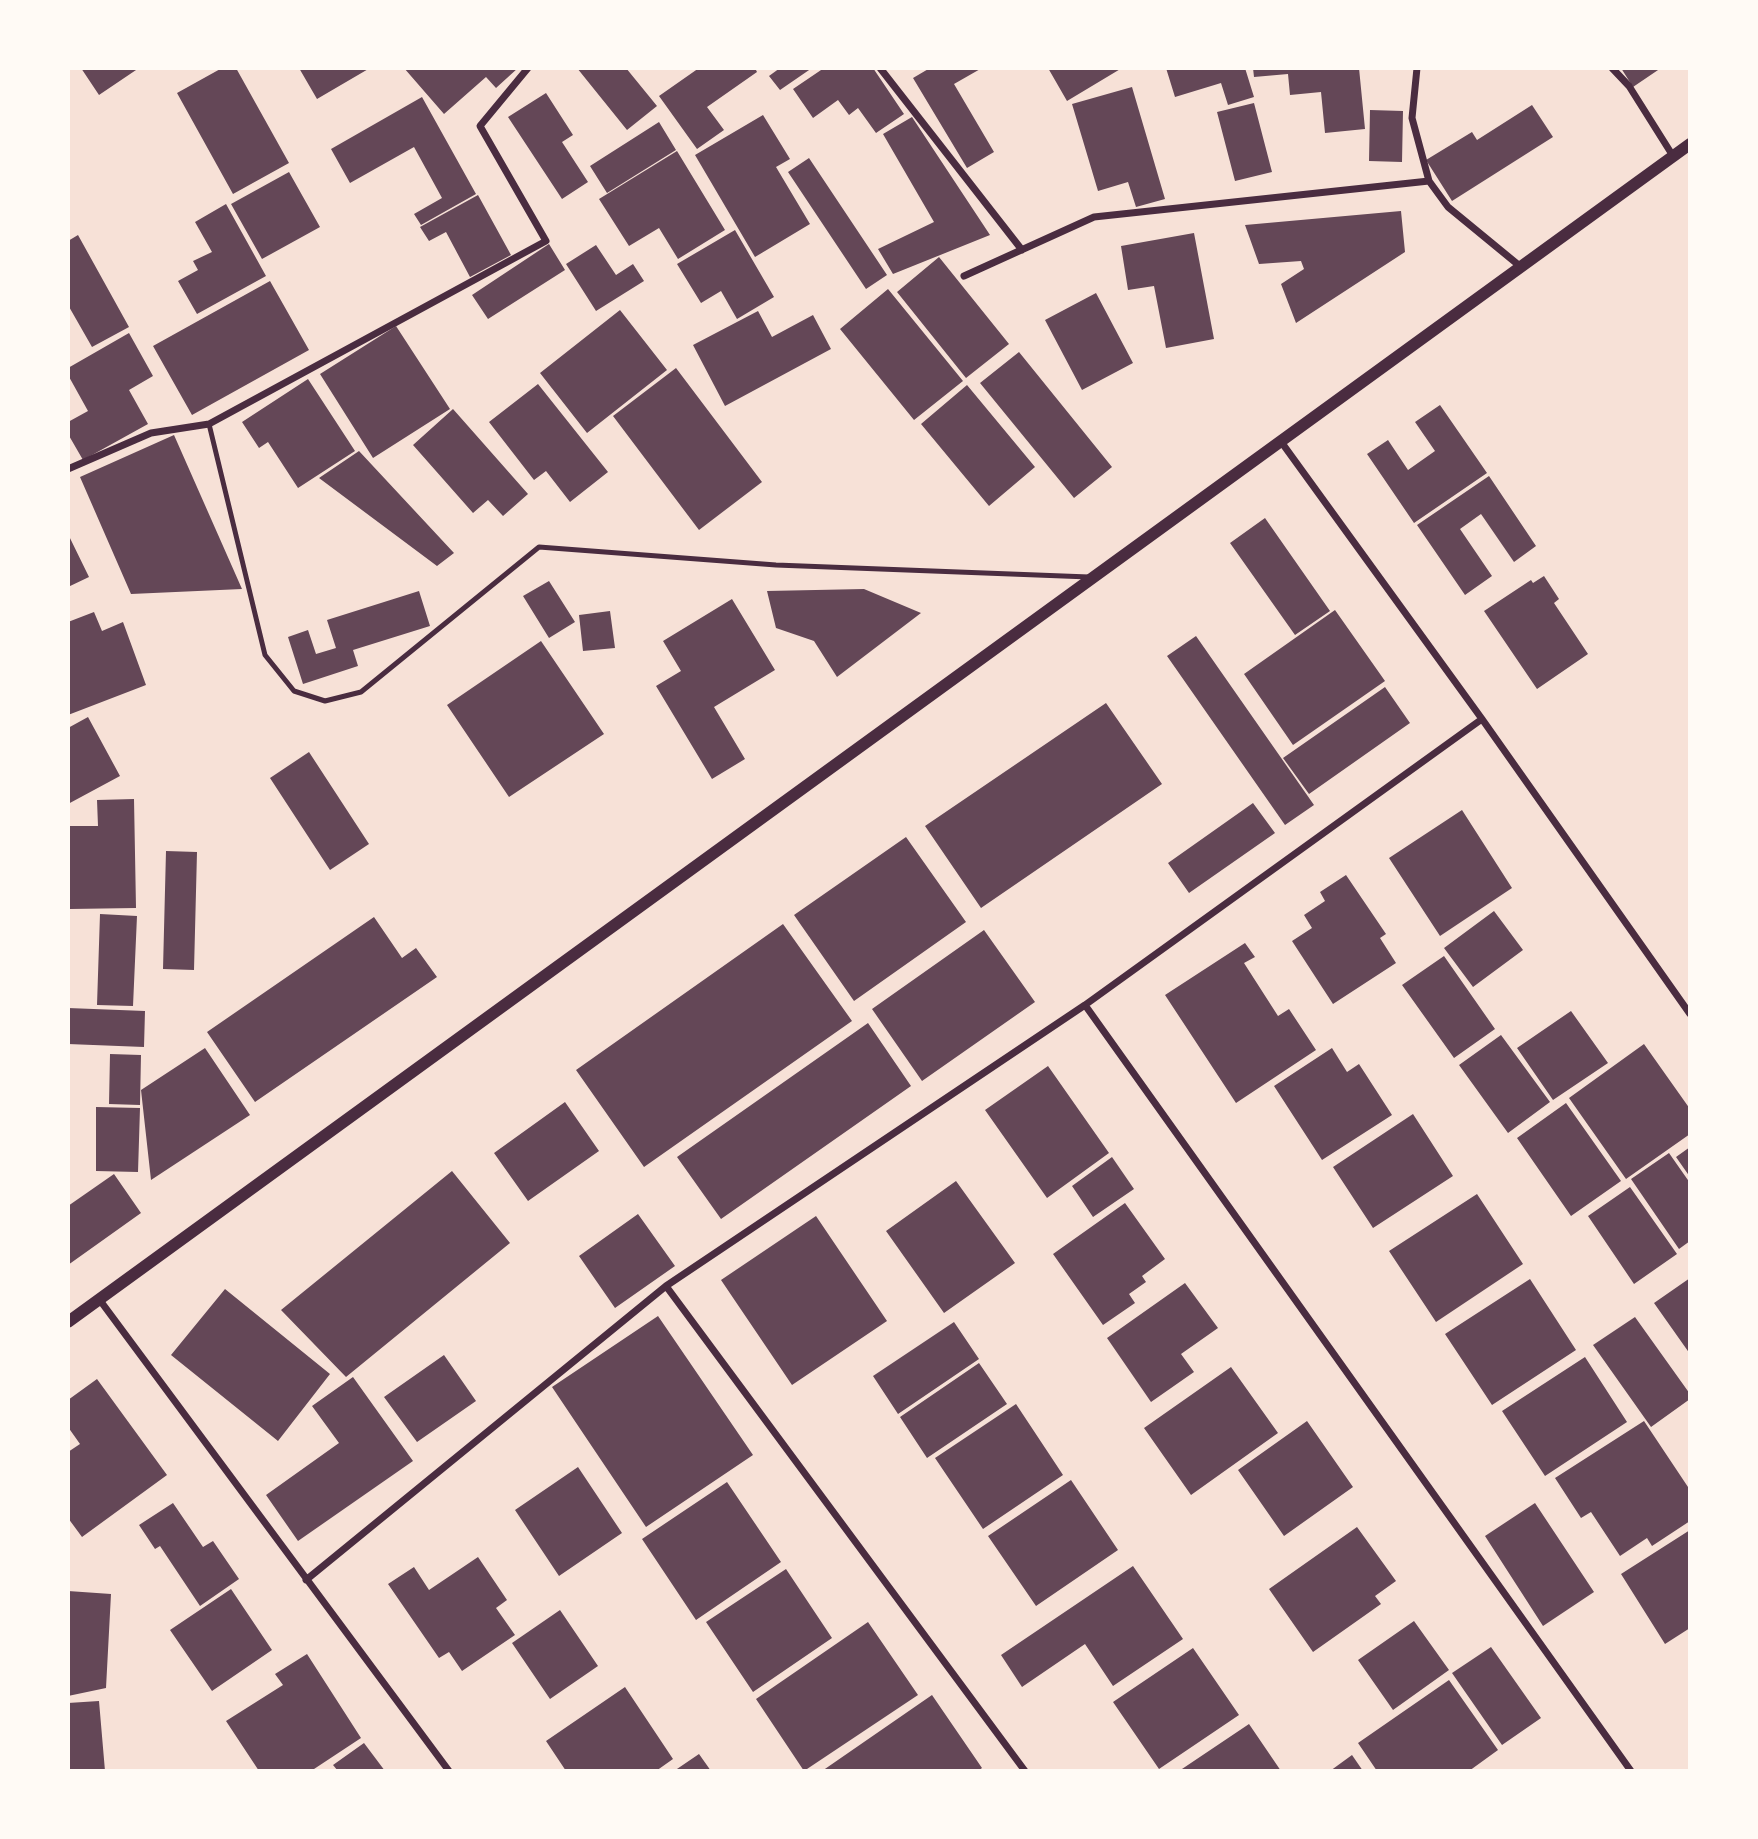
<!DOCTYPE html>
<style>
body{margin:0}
#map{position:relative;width:1758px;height:1839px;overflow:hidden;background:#f7e1d7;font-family:"Space Grotesk",sans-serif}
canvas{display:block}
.frame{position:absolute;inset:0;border:70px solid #fffaf5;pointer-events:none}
</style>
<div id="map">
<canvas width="1758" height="1839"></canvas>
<div class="frame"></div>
</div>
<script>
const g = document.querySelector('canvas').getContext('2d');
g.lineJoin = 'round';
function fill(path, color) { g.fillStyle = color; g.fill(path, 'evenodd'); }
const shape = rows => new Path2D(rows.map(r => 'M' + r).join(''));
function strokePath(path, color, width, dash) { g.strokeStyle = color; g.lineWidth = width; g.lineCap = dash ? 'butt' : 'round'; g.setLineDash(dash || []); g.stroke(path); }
const building = shape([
 [81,68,139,68,99,95],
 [222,68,236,68,289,163,233,194,177,93],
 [299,68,370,68,317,99],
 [404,68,518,68,496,88,486,77,444,114],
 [577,68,626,68,657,106,627,130],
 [699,68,755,68,757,72,707,107,724,130,697,149,659,96],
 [780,68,812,68,780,90,769,76],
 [824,68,873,68,904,114,876,133,858,108,849,115,838,100,813,118,793,89],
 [930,68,982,68,954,84,994,152,967,168,913,78],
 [1048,68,1122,68,1067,101],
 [1166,68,1245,68,1254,97,1228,105,1221,83,1175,97],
 [1253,68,1359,68,1365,129,1325,133,1321,92,1290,95,1288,74,1254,77],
 [1621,68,1661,68,1633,87],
 [1132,87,1165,199,1136,207,1128,182,1098,191,1072,104],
 [546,93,573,135,562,142,588,182,562,199,508,117],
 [422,97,476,194,421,225,414,214,442,198,414,147,350,183,331,149],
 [1254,103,1272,172,1235,181,1217,112],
 [1532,105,1553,137,1452,201,1426,160,1472,132,1477,140],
 [1370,110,1403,111,1402,162,1369,161],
 [763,115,790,159,776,167,810,224,755,257,695,155],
 [912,117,990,235,893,274,878,249,934,222,883,134],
 [659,122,676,150,607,193,590,166],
 [677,151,725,230,678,259,659,228,629,246,599,199],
 [809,158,887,275,866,289,788,172],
 [289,172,320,227,262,259,231,204],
 [478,195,511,255,470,277,446,232,429,241,420,227],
 [226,204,266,276,197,314,178,281,198,270,193,261,212,252,195,222],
 [1401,211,1405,252,1296,323,1281,284,1304,269,1301,261,1259,264,1245,225],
 [735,230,774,297,737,319,721,291,701,303,677,264],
 [1194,233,1214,339,1166,348,1154,286,1128,290,1121,246],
 [78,235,129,327,92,347,68,305,68,241],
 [549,244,565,270,488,319,472,295],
 [596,245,616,275,633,264,644,281,596,311,566,264],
 [939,257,1009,344,966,378,897,292],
 [270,281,309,350,192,415,153,346],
 [888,289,963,381,914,420,840,329],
 [1096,293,1133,363,1082,390,1045,320],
 [620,310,667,370,587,433,540,373],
 [758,311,772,337,813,315,831,349,725,406,693,345],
 [396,326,450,409,373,458,320,374],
 [129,333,153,376,129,390,148,424,83,460,68,434,68,422,88,411,68,375,68,368],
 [1019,352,1112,467,1074,498,980,383],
 [676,368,762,482,699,530,613,416],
 [308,379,355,451,298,488,268,442,259,448,242,422],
 [538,384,608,472,570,502,546,471,534,480,489,422],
 [967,385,1035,467,989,506,921,424],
 [1440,405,1487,473,1414,523,1367,454,1388,440,1408,470,1435,451,1415,422],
 [453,409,528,494,503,516,488,500,473,513,413,445],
 [174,435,242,589,131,594,80,477],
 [359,451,454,553,437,566,319,478],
 [1489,476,1536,546,1514,562,1481,514,1460,529,1492,576,1465,595,1417,525],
 [1265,518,1330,611,1295,635,1230,543],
 [68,534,89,577,68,587],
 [1544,576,1559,599,1554,603,1588,654,1537,689,1484,611,1531,580,1533,583],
 [549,581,575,622,549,638,523,596],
 [864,589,921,613,837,677,814,641,776,628,767,591],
 [419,591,430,626,353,650,358,666,303,684,288,637,308,630,316,654,336,648,327,620],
 [732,599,775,670,714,707,745,759,712,779,656,686,681,671,663,641],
 [1335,610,1385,681,1293,745,1244,674],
 [610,611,615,648,583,651,579,615],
 [94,612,102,631,123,622,146,685,68,715,68,622],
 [1196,636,1314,805,1285,825,1167,656],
 [541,641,604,734,509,797,447,705],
 [1385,687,1410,723,1309,794,1283,758],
 [1106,703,1162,784,981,908,925,826],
 [88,717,120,776,68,804,68,728],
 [309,752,369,844,330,870,270,778],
 [134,799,136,908,70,909,69,826,98,826,97,800],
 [1253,803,1275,833,1189,893,1168,863],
 [1462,810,1512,888,1440,936,1389,858],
 [906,837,966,922,854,1001,794,915],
 [166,851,197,852,194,970,163,969],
 [1346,875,1386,934,1380,938,1396,963,1333,1004,1292,941,1312,928,1304,915,1325,901,1320,892],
 [1494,911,1523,950,1473,987,1444,948],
 [100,914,137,916,133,1006,97,1005],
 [374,917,402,958,416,948,437,977,255,1102,207,1032],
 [783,924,852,1021,644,1167,576,1070],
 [984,930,1035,1002,922,1081,872,1009],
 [1245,943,1255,957,1244,963,1278,1016,1289,1009,1316,1050,1236,1103,1165,995],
 [1444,956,1495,1029,1454,1058,1402,985],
 [68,1008,145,1011,144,1047,68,1044],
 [1571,1011,1608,1063,1553,1100,1517,1048],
 [868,1023,911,1086,721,1219,677,1157],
 [1501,1035,1550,1102,1508,1133,1459,1065],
 [1644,1044,1690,1109,1690,1134,1626,1179,1569,1098],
 [205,1048,250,1115,151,1180,141,1090],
 [1332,1048,1347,1072,1359,1064,1392,1115,1322,1160,1274,1086],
 [110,1054,141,1055,140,1105,109,1104],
 [1048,1066,1109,1153,1047,1198,985,1110],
 [565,1102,599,1151,528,1201,494,1153],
 [1566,1103,1621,1181,1571,1216,1517,1138],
 [96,1107,140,1108,138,1172,96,1171],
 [1413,1114,1453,1176,1373,1228,1333,1167],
 [1690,1147,1690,1177,1676,1157],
 [1669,1153,1690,1183,1690,1241,1679,1249,1631,1179],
 [1112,1157,1134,1189,1093,1217,1072,1186],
 [452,1171,510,1243,346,1377,281,1310],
 [114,1174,141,1213,68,1265,68,1206],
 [956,1181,1015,1263,944,1313,886,1231],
 [1630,1187,1677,1254,1634,1284,1588,1216],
 [1477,1194,1523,1264,1436,1322,1389,1251],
 [1125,1203,1165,1259,1142,1276,1146,1282,1129,1294,1135,1303,1103,1325,1053,1254],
 [638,1214,675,1266,615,1308,579,1256],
 [816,1216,887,1321,792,1385,721,1280],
 [1690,1278,1690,1354,1654,1303],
 [1530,1279,1576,1350,1492,1405,1445,1334],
 [1185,1283,1218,1328,1181,1354,1194,1372,1151,1402,1107,1338],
 [225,1289,330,1374,278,1441,171,1355],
 [658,1316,753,1455,646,1527,552,1387],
 [1635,1317,1690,1394,1690,1399,1651,1427,1593,1345],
 [954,1322,979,1359,898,1414,873,1376],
 [444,1355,476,1401,417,1442,384,1397],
 [1585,1357,1627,1422,1545,1476,1502,1411],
 [979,1363,1007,1404,927,1458,900,1417],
 [1231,1367,1278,1433,1191,1495,1144,1428],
 [353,1377,413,1461,298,1541,266,1495,339,1443,312,1406],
 [97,1379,167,1475,82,1537,68,1518,68,1452,80,1444,68,1427,68,1400],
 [1016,1404,1063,1475,983,1529,935,1458],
 [1307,1421,1353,1487,1284,1536,1238,1470],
 [1644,1421,1690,1490,1690,1521,1652,1546,1647,1538,1620,1556,1591,1512,1581,1518,1555,1478],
 [578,1467,622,1533,559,1576,515,1510],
 [1071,1480,1118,1550,1036,1606,988,1536],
 [727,1482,781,1562,696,1620,642,1539],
 [173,1503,203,1547,213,1541,239,1579,200,1606,160,1546,155,1549,139,1525],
 [1535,1503,1594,1592,1543,1626,1485,1536],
 [1357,1527,1396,1581,1375,1596,1381,1604,1313,1652,1269,1589],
 [1690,1530,1690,1628,1665,1644,1621,1574],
 [478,1557,507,1600,496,1608,515,1635,462,1671,449,1652,439,1658,388,1584,414,1567,429,1590],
 [1133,1566,1183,1639,1113,1686,1085,1644,1022,1687,1001,1655],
 [786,1569,832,1638,753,1692,706,1622],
 [231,1589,272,1650,212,1691,170,1630],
 [68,1591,111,1594,106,1688,68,1696],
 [560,1610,598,1666,550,1699,512,1643],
 [1414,1621,1449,1670,1393,1710,1358,1660],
 [868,1622,918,1695,804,1771,756,1699],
 [1491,1647,1541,1718,1502,1745,1452,1673],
 [1193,1648,1239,1715,1159,1769,1113,1702],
 [307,1654,361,1738,311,1771,259,1771,226,1721,283,1685,275,1674],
 [1449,1680,1498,1750,1469,1771,1377,1771,1358,1743],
 [625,1687,673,1759,656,1771,566,1771,546,1741],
 [932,1695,982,1768,978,1771,822,1771],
 [99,1701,105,1771,68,1771,68,1703],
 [1249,1724,1281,1771,1179,1771],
 [364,1743,385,1771,338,1771,333,1765],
 [699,1754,711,1771,674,1771],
 [1352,1755,1363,1771,1330,1771]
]);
const service = shape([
 [209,424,265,655,294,691,325,701,361,692,539,547,776,565,1089,577]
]);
const minor = shape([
 [880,68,1022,250],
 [1417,68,1412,118,1429,181,1448,207,1521,267],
 [1612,68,1629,86,1673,156],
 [964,276,1094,217,1429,181],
 [1282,443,1482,719,1690,1014],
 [68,469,151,433,209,424,546,241,480,126,528,68],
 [1085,1005,1631,1771],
 [666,1286,1025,1771],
 [99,1299,449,1771],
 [306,1580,666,1286,1085,1005,1482,719]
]);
const tertiary = shape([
 [68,1322,1690,144]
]);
fill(building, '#644757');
strokePath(service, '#4a2c40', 5);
strokePath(minor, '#4a2c40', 7);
strokePath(tertiary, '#4a2c40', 12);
</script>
